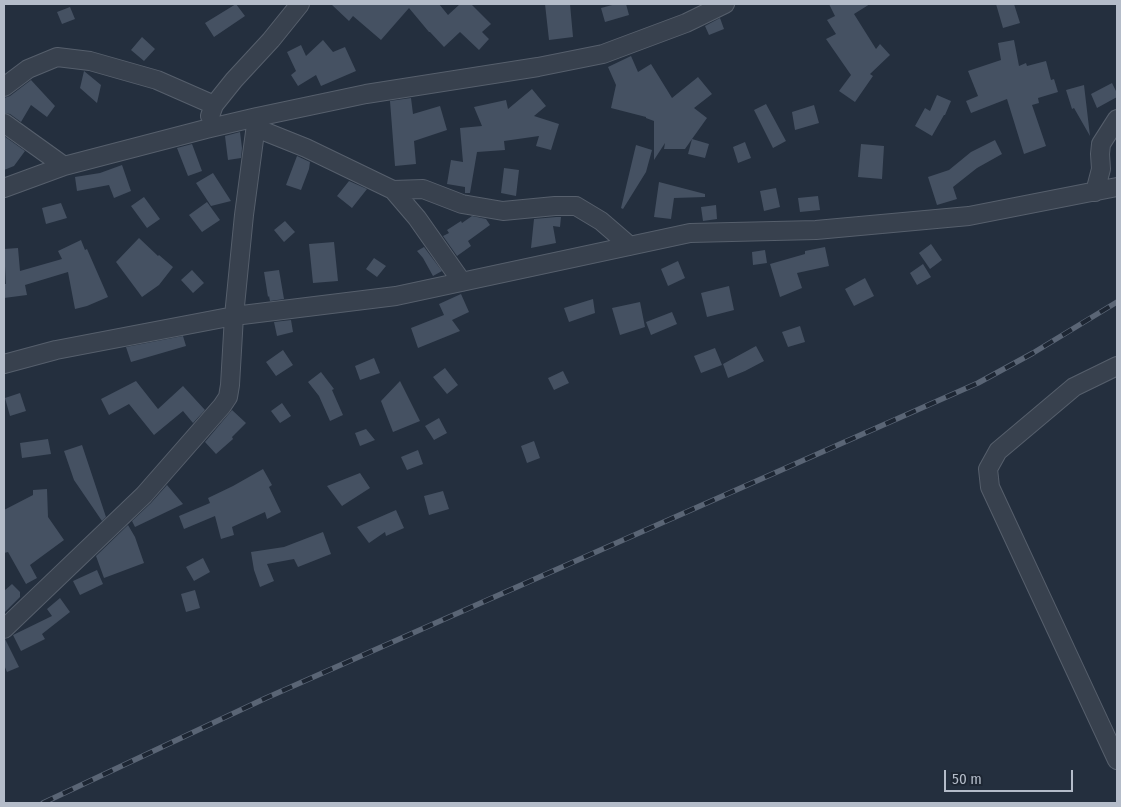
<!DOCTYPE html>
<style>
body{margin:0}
#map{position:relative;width:1121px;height:807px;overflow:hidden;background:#242f3e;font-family:"Fira Sans Condensed",sans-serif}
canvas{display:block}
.frame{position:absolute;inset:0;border:5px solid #b4bcc9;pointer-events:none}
.scale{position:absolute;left:944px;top:770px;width:129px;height:22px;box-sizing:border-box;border:2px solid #b4bcc9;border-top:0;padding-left:6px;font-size:15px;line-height:18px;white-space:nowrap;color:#b4bcc9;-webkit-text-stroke:4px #1d2633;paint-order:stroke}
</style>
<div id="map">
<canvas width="1121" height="807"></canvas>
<div class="frame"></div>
<div class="scale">50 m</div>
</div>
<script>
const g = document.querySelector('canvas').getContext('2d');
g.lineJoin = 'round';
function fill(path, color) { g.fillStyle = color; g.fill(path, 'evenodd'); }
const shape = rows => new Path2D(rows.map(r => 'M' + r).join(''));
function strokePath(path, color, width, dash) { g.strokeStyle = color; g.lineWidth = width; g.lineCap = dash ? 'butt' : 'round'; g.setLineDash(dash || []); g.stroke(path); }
const building = shape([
 [236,4,245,16,214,37,205,23],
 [331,4,439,4,448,15,460,4,471,4,491,24,482,32,489,39,479,50,460,32,444,47,430,32,429,32,409,8,381,40,353,16,349,21],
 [545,4,570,4,573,37,549,40],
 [616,4,626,4,629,15,605,22,601,8],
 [829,4,870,4,854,14,876,49,880,44,890,55,870,74,873,76,855,102,839,91,851,75,826,39,836,34,827,20,835,16],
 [996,4,1014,4,1020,23,1003,28],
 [70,7,75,19,62,24,57,12],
 [720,18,724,29,709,35,705,26],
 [142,37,155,49,144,61,131,50],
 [323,40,333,52,345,47,356,71,321,86,316,75,298,86,291,75,296,71,287,52,301,45,306,56],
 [1014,40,1019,66,1026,63,1027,66,1046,61,1051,80,1054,79,1058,92,1038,98,1039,103,1032,105,1046,146,1024,154,1007,99,971,113,966,101,978,96,968,71,1001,60,998,43],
 [631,56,638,72,651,64,672,98,698,77,712,94,694,108,707,118,692,139,709,144,705,158,688,154,692,139,685,149,664,149,665,143,654,160,654,121,646,118,646,117,611,108,616,85,608,67],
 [84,71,101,85,97,103,80,88],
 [31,80,55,106,47,117,31,105,21,122,10,114,4,113,4,98,10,96],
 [1112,83,1117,93,1117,97,1097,108,1091,94],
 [1084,85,1090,136,1074,108,1072,109,1066,90],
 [532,89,546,106,534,116,559,124,551,150,536,146,539,136,504,141,505,150,477,152,470,193,465,193,465,187,447,184,451,160,463,162,460,128,482,126,474,107,506,100,508,109],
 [937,95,951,101,945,115,944,115,932,136,915,126,925,108,930,111],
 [411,98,413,114,440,106,447,130,414,141,416,164,395,166,390,101],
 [766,104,786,141,773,148,754,110],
 [814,105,819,123,795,130,792,112],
 [240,132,242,148,241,158,228,160,225,136],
 [4,136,25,151,14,166,4,170],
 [995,140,1002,154,977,168,953,187,957,199,937,205,928,177,949,170,971,152],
 [745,142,751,158,738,163,733,147],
 [192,144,202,171,188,176,177,148],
 [861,144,884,146,882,179,858,177],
 [636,145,652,150,646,172,623,209,621,208],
 [297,156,310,162,309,169,301,190,286,185],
 [122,165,131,191,114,198,109,185,77,191,75,177,100,173],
 [504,168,519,170,516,196,501,193],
 [213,173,231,201,211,206,196,183],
 [349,181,367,189,352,208,337,196],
 [659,182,705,194,705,197,674,198,671,219,654,217],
 [776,188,780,207,764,211,760,191],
 [818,196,820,210,800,212,798,198],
 [144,197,160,219,147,228,131,206],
 [207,202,220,220,202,232,189,215],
 [61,203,67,218,46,224,42,208],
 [716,205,717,219,703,221,701,207],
 [472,216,486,219,490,225,468,241,471,246,457,256,443,236,449,233,447,230,461,221,462,223],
 [556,217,561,217,560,227,553,226,556,243,531,248,534,219],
 [285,221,295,232,284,242,274,230],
 [139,238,158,256,159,255,173,267,159,285,142,297,116,262],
 [81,240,85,250,87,249,108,297,87,306,75,309,68,272,25,285,27,295,4,298,4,284,6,284,4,249,18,248,20,271,62,259,58,251],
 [334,242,338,281,313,283,309,244],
 [931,244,942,260,930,269,919,253],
 [424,247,442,271,433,276,423,258,417,251],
 [825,247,829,266,797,273,802,288,780,297,770,264,805,254,805,251],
 [765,250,767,263,753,265,752,252],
 [374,258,386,266,377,277,366,269],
 [678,261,685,278,668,286,661,269],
 [923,264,931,277,917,285,910,273],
 [192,270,204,283,193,293,181,280],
 [279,270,284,299,270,301,269,296,268,297,264,272],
 [865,278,874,296,854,306,845,289],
 [729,286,734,310,707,317,701,293],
 [461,294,469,312,452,320,460,331,418,348,411,328,444,315,439,304],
 [593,299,595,313,569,322,564,308],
 [640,302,645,327,620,335,612,308],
 [672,312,677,324,651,335,646,322],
 [291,320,293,332,277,336,274,322],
 [800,326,805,342,788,347,782,332],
 [183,336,186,346,131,362,126,347],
 [756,346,764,361,745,371,728,378,723,364],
 [715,348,722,365,701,373,694,356],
 [283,350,293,365,276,376,266,362],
 [374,358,380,373,360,380,355,366],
 [445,368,458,385,447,394,433,377],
 [563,371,569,383,554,390,548,378],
 [321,372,334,389,332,390,343,415,330,421,319,396,308,382],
 [136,381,158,409,183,386,205,410,193,423,183,411,154,435,129,404,109,415,101,399],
 [400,381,420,421,393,432,381,401],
 [20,393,26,411,10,416,5,398],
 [282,403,291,416,280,423,271,411],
 [232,410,246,423,232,437,233,439,216,454,205,442],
 [439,418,447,433,434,440,425,426],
 [366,429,375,440,360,446,355,433],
 [48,439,51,454,22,458,20,443],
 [534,441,540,458,527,463,521,446],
 [82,445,106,517,102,521,74,480,64,451],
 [418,450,423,464,407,470,401,457],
 [263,469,272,485,269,487,281,512,267,519,265,512,232,527,234,535,221,539,215,516,184,529,179,516,210,503,208,498,233,486],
 [360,473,370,488,342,506,327,486],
 [167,485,183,504,135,527,132,521,151,503],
 [47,489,48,517,64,540,30,565,37,578,26,584,8,552,4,553,4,510,33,495,33,490],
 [443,491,449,509,429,515,424,496],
 [396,510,404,528,386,536,385,532,369,543,357,527],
 [128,525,135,537,144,563,104,578,96,556],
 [323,532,331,554,298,567,294,559,267,564,274,581,260,587,254,570,251,552,284,547],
 [203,558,210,572,194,581,186,567],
 [97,570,103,584,80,595,73,581],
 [12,584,20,592,20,597,4,613,4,591],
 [195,590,200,608,186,612,181,594],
 [60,598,70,612,42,634,45,639,21,651,13,635,52,616,47,609],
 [4,639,5,639,19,667,7,672,4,665]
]);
const minor = shape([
 [4,87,28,69,57,57,90,61,157,80,214,105],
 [210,116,214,105,234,80,271,40,300,4],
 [4,123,64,166],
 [256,128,306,148,393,190,417,218,462,282],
 [4,188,64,166,206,129,257,117,366,94,538,67,603,54,686,23,725,4],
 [393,190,423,189,462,204,503,211,555,206,576,206,601,221,630,246],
 [1095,192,1101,169,1100,154,1101,144,1117,119],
 [4,364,56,350,234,316,396,296,690,233,816,230,969,216,1117,187],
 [1117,366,1074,387,998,451,988,469,990,487,1117,760],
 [4,629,144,495,222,406,228,397,230,385,234,316,244,215,257,117]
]);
const rail = shape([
 [43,803,266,698,978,383,1033,353,1117,302]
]);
fill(building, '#455162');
strokePath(minor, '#565f6c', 20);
strokePath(minor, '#38414e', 18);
strokePath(rail, '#5a6575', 5.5);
strokePath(rail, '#1d2633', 4, [11]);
</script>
